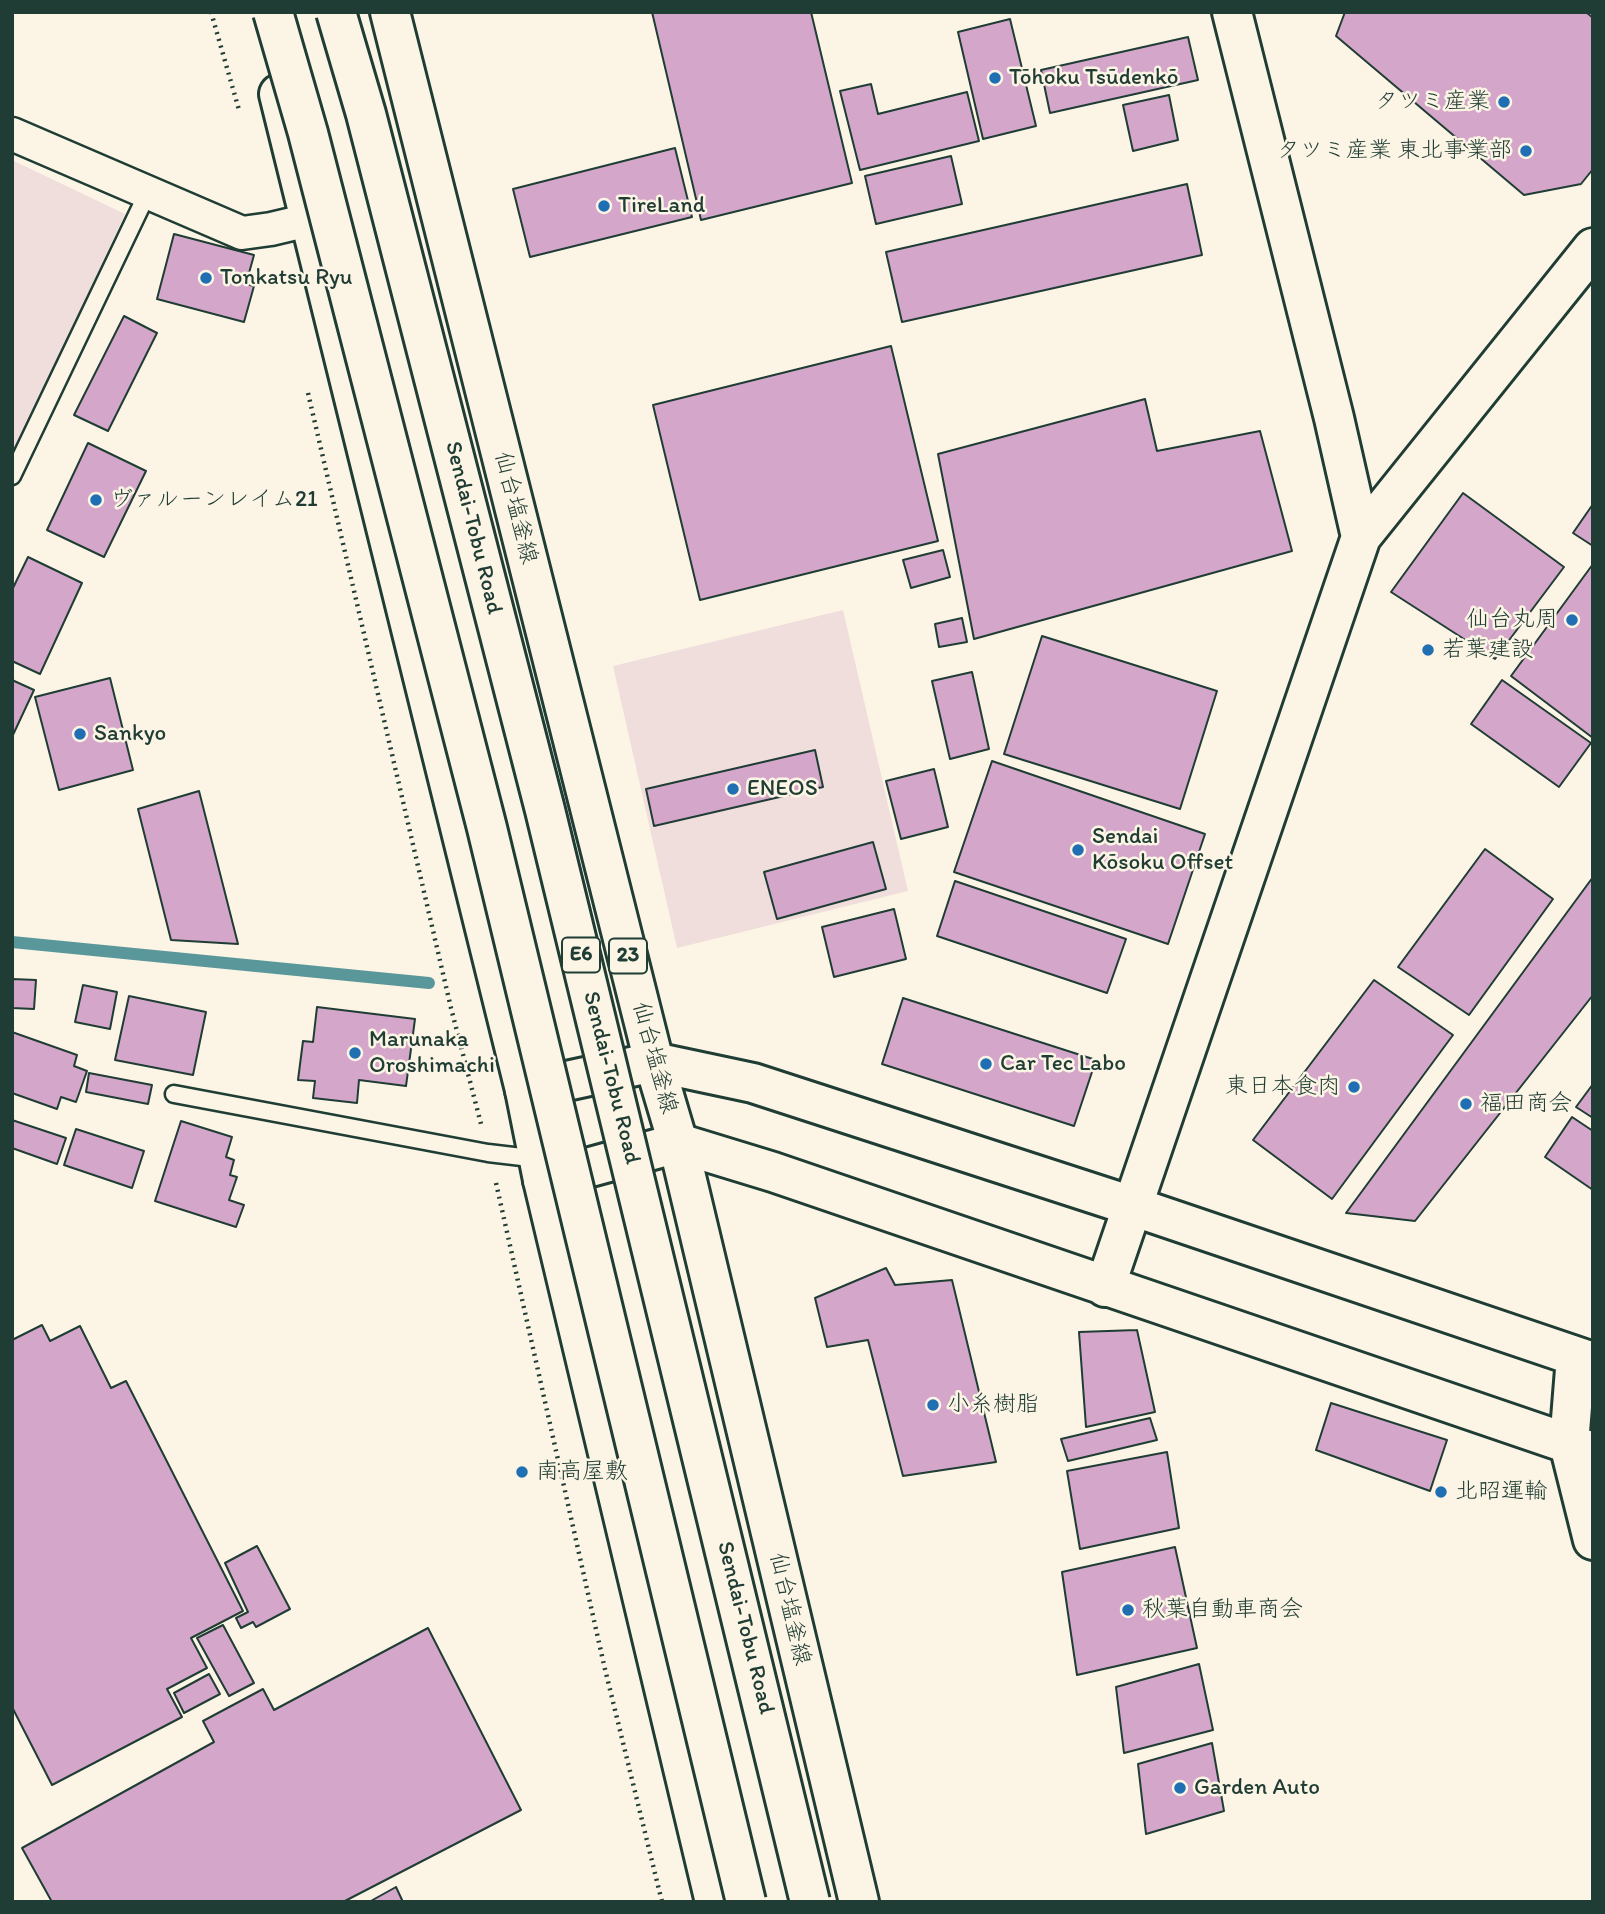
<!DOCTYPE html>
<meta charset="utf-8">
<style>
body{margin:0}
#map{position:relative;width:1605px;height:1914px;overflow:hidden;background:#fcf5e5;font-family:Itim,sans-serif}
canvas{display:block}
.frame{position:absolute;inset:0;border:14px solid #1f3d34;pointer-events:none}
</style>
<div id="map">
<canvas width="1605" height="1914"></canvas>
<div class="frame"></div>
</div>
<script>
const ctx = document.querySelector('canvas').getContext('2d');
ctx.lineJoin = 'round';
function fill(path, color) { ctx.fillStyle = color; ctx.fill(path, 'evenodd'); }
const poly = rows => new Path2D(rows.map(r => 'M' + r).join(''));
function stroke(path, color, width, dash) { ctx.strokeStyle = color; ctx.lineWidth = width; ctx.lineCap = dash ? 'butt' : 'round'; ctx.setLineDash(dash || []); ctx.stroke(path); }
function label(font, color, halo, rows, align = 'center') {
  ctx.font = font + ' Itim,"Klee One",sans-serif'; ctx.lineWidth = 5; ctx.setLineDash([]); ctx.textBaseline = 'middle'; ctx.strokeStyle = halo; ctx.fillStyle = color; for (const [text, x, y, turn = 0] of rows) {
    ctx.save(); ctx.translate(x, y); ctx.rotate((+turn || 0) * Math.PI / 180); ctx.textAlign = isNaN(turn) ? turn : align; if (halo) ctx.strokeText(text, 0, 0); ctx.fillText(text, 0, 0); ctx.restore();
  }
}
fill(poly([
 [12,160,125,214,12,456],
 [843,610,908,891,677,948,613,666]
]), '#f0dedd');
stroke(poly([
 [12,942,429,983]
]), '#5a979a', 12);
const building = poly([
 [652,12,811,12,852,183,701,220,652,12],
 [1345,12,1586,12,1593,18,1593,169,1581,184,1524,195,1336,36,1345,12],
 [1010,19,1036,126,983,139,958,32,1010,19],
 [1188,37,1198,80,1050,113,1041,70,1188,37],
 [871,84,878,114,967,92,979,141,860,170,840,91,871,84],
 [1169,95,1178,140,1133,151,1123,105,1169,95],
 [675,148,692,217,530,257,513,189,675,148],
 [951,156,962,204,876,224,865,176,951,156],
 [1187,184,1202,255,902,322,886,252,1187,184],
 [174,234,254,255,246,284,254,286,244,322,157,299,174,234],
 [124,316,157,333,108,431,74,415,124,316],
 [891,346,938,541,700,600,653,405,891,346],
 [1145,399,1157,451,1260,431,1292,551,974,639,938,454,1145,399],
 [88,443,146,471,104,557,47,530,88,443],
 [1463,493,1564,567,1495,659,1391,592,1463,493],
 [1593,504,1593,546,1573,533,1593,504],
 [943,550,950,577,911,588,903,560,943,550],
 [28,557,82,583,40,674,12,661,12,590,28,557],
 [1593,564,1593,738,1511,676,1593,564],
 [962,618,967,642,939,647,935,624,962,618],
 [1042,636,1217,691,1180,809,1004,754,1042,636],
 [972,672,989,749,950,759,932,681,972,672],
 [110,678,133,770,59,790,35,697,110,678],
 [12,680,34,690,12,737,12,680],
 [1502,680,1591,743,1559,787,1471,724,1502,680],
 [815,750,823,787,654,826,646,789,815,750],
 [992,761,1205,834,1168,944,954,872,992,761],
 [934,769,948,827,901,839,886,781,934,769],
 [199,791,238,944,171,940,138,809,199,791],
 [873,842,886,889,777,919,764,872,873,842],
 [1485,849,1553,899,1469,1015,1398,967,1485,849],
 [1593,877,1593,995,1415,1221,1346,1213,1593,877],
 [955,881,1126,939,1107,993,937,936,955,881],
 [894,909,906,959,834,977,822,927,894,909],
 [12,979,36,980,34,1009,12,1008,12,979],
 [1374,980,1453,1035,1332,1199,1253,1140,1374,980],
 [83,985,117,992,110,1029,75,1022,83,985],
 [129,996,206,1012,193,1075,115,1060,129,996],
 [903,998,1096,1060,1074,1126,882,1064,903,998],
 [317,1007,415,1019,406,1086,359,1080,357,1103,313,1098,315,1081,298,1080,303,1041,313,1042,317,1007],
 [12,1032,77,1055,74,1066,87,1071,76,1102,61,1097,57,1109,12,1093,12,1032],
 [89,1073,152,1085,148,1104,86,1092,89,1073],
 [1593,1084,1593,1118,1576,1107,1593,1084],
 [1572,1117,1593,1131,1593,1190,1545,1157,1572,1117],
 [12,1120,66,1138,57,1164,12,1148,12,1120],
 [181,1121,232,1137,226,1157,234,1160,230,1175,237,1177,229,1200,244,1205,236,1227,155,1201,181,1121],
 [76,1129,144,1151,132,1188,64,1165,76,1129],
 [886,1268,895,1285,952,1280,996,1462,903,1476,868,1340,827,1347,815,1298,886,1268],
 [42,1325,50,1341,80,1326,111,1388,126,1381,243,1611,191,1638,207,1668,167,1689,182,1717,52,1785,12,1707,12,1340,42,1325],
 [1137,1330,1155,1412,1086,1427,1079,1332,1137,1330],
 [1331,1403,1447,1440,1430,1491,1316,1450,1331,1403],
 [1150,1418,1157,1440,1068,1461,1061,1439,1150,1418],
 [1167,1452,1179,1528,1080,1549,1067,1471,1167,1452],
 [257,1546,290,1609,256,1627,253,1622,241,1628,236,1618,248,1612,225,1563,257,1546],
 [1175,1547,1197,1648,1077,1675,1062,1572,1175,1547],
 [223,1625,254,1683,229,1696,197,1638,223,1625],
 [428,1628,521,1810,343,1902,52,1902,22,1848,214,1742,203,1721,263,1689,274,1710,428,1628],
 [1199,1664,1213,1730,1124,1753,1116,1687,1199,1664],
 [209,1674,220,1694,184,1713,174,1693,209,1674],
 [1212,1743,1224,1811,1146,1834,1138,1764,1212,1743],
 [396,1887,403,1902,369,1902,396,1887]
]);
fill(building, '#d4a7ca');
stroke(building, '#1f3d34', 2);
const service = poly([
 [12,476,148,192],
 [174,1094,488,1153,539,1159]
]);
const minor = poly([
 [12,134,242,233,271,229,309,220]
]);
const tertiary = poly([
 [1232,12,1334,418,1361,537],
 [525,1090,654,1062,753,1083,1132,1206,1593,1362],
 [543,1180,678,1143,773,1172,1593,1452],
 [1105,1287,1361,537,1593,248],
 [1576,1357,1569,1444,1593,1540]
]);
const primary = poly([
 [390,12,654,1062,678,1143,859,1902],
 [279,94,525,1090,543,1180,715,1902]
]);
stroke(service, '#1f3d34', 21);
stroke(minor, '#1f3d34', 37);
stroke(tertiary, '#1f3d34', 44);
stroke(primary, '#1f3d34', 44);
stroke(poly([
 [211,12,239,110],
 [308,393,451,1008,481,1124],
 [496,1183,604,1665,662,1902]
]), '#1f3d34', 4.5, [2, 5]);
stroke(service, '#fcf5e5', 16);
stroke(minor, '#fcf5e5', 32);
stroke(tertiary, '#fcf5e5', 38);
stroke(primary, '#fcf5e5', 38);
const motorwayBridge = poly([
 [273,12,308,133,487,828,746,1902],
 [336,12,366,114,545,810,810,1902]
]);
stroke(motorwayBridge, '#1f3d34', 44, []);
stroke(motorwayBridge, '#fcf5e5', 38);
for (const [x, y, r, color] of [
 [995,78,7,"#1f6fb2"],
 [1504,102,7,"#1f6fb2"],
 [1526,151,7,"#1f6fb2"],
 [604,206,7,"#1f6fb2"],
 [206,278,7,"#1f6fb2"],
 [96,500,7,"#1f6fb2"],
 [1572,620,7,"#1f6fb2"],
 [1428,650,7,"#1f6fb2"],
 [80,734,7,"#1f6fb2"],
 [733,789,7,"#1f6fb2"],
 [1078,850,7,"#1f6fb2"],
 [355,1053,7,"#1f6fb2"],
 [986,1064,7,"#1f6fb2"],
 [1354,1087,7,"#1f6fb2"],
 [1466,1104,7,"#1f6fb2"],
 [933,1405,7,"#1f6fb2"],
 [522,1472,7,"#1f6fb2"],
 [1441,1492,7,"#1f6fb2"],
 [1128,1610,7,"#1f6fb2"],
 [1180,1788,7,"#1f6fb2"]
]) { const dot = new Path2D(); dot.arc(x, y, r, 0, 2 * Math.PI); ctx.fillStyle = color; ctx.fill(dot); stroke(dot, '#fcf5e5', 2.5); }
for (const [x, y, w] of [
 [581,955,38],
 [628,956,38]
]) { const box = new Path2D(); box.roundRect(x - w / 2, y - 17.5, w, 35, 5); ctx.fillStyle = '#fcf5e5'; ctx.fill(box); stroke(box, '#1f3d34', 2); }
label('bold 21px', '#1f3d34', null, [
 ["E6",581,955],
 ["23",628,956]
]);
label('23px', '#1f3d34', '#fcf5e5', [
 ["Tōhoku Tsūdenkō",1009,78],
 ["タツミ産業",1490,102,"right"],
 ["タツミ産業 東北事業部",1512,151,"right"],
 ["TireLand",618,206],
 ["Tonkatsu Ryu",220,278],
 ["ヴァルーンレイム21",110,500],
 ["仙台丸周",1558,620,"right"],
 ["若葉建設",1442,650],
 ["Sankyo",94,734],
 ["ENEOS",747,789],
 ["Sendai",1092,837],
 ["Kōsoku Offset",1092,863],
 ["Marunaka",369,1040],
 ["Oroshimachi",369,1066],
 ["Car Tec Labo",1000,1064],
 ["東日本食肉",1340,1087,"right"],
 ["福田商会",1480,1104],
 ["小糸樹脂",947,1405],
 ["南高屋敷",536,1472],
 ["北昭運輸",1455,1492],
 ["秋葉自動車商会",1142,1610],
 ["Garden Auto",1194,1788]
], 'left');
label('23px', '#1f3d34', '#fcf5e5', [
 ["仙台塩釜線",515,508,76],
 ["Sendai-Tobu Road",473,528,76],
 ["仙台塩釜線",654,1058,75],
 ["Sendai-Tobu Road",611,1078,76],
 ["仙台塩釜線",789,1609,77],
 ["Sendai-Tobu Road",745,1628,76]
]);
</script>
